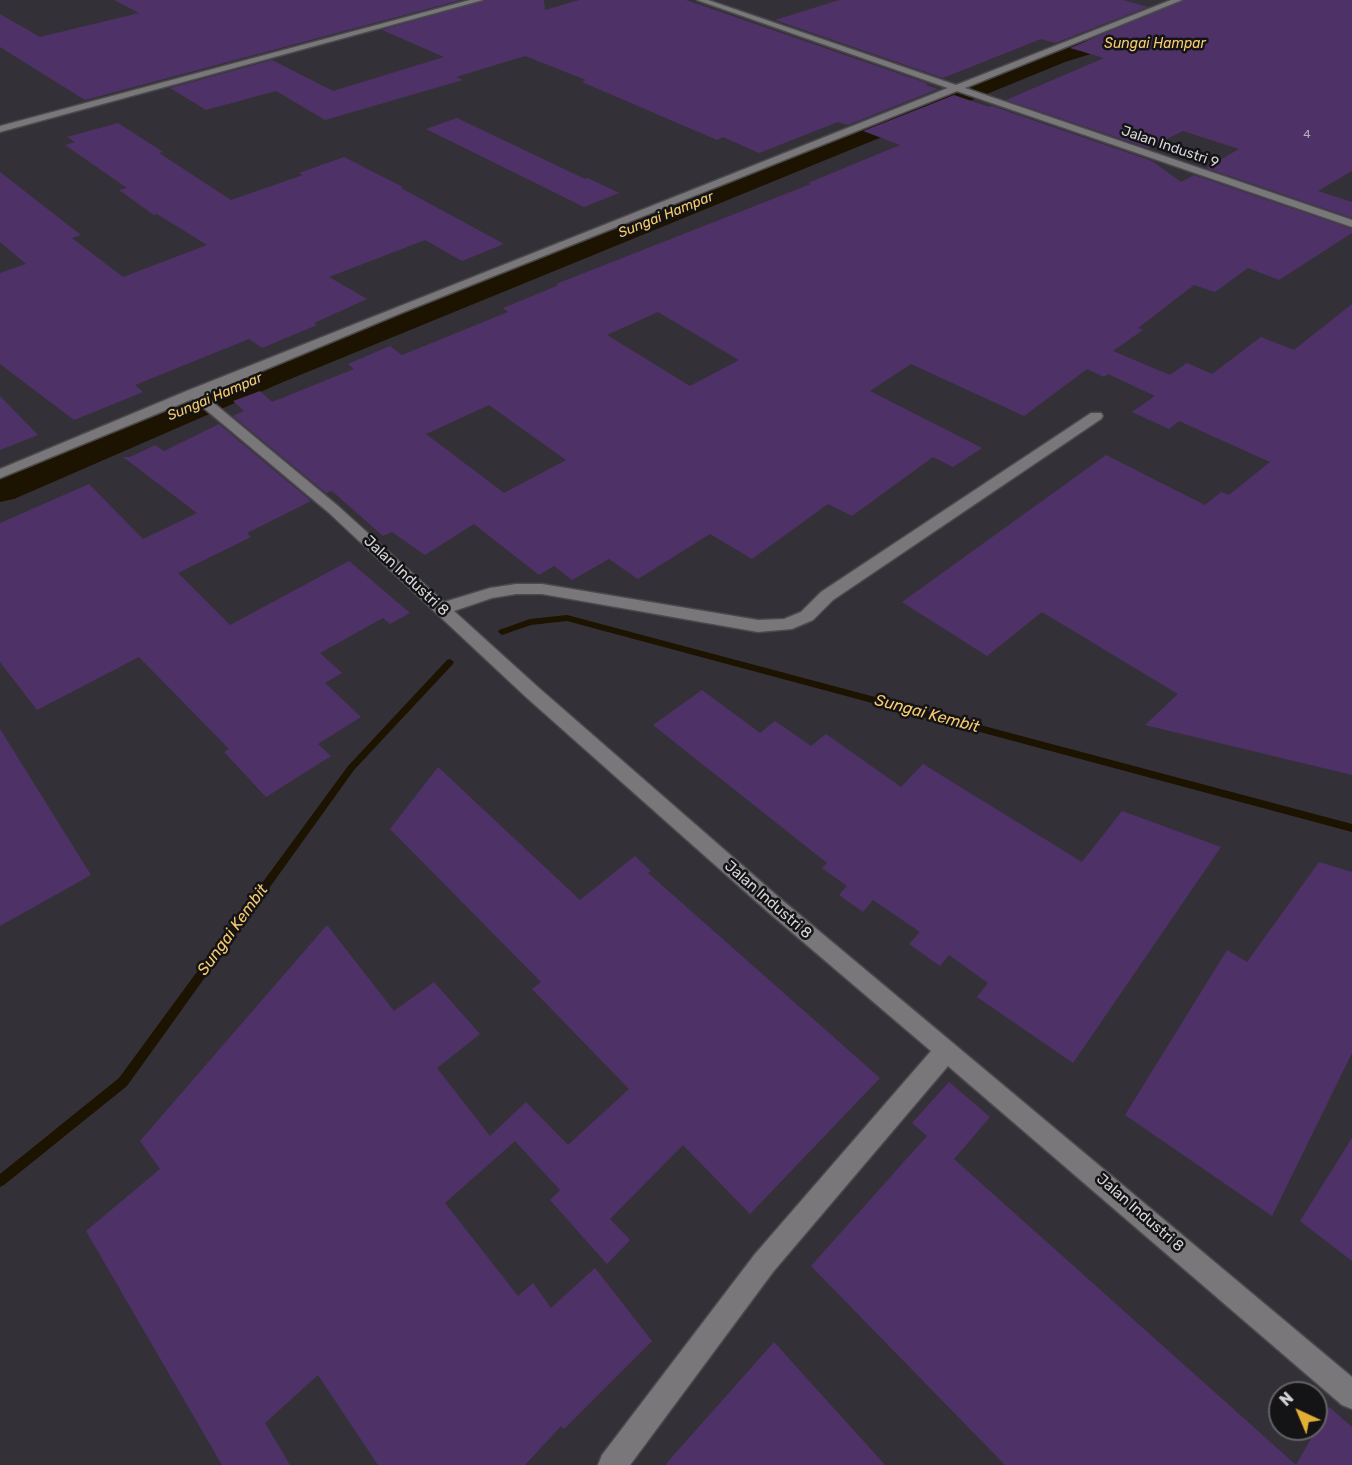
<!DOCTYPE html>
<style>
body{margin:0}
#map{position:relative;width:1352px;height:1465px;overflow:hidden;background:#2c2b2d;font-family:Rubik,sans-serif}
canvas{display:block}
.north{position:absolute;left:1268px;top:1381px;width:60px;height:60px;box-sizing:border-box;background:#141315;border:2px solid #626163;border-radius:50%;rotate:316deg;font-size:16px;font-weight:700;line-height:24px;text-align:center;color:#d6d5d7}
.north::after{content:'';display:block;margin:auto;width:21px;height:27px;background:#e2af34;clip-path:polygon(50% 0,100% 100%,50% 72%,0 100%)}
</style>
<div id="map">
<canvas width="1352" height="1465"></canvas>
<div class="north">N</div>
</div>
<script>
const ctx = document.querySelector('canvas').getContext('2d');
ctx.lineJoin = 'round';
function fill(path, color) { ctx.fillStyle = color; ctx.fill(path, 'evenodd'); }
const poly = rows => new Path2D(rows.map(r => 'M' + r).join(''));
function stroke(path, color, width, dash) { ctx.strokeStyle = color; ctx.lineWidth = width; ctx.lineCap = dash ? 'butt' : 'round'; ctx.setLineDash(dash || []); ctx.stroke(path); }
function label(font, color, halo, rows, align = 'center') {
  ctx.font = font + ' Rubik,sans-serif'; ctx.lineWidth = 5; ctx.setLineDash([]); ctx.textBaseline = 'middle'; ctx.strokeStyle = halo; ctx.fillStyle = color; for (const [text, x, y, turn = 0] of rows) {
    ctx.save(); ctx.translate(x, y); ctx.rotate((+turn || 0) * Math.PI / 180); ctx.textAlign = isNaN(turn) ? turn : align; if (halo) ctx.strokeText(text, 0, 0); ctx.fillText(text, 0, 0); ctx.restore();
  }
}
fill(poly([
 [0,0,1352,0,1352,1465,0,1465],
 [1280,1393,1316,1393,1316,1429,1280,1429]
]), '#343038');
fill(poly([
 [567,615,1352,824,1352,832,567,621,531,625,502,635,498,632,499,630,530,619,567,615],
 [450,659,454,662,453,664,354,770,127,1086,4,1185,0,1187,0,1174,119,1078,348,766,447,660,450,659]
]), '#1c1301');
fill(poly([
 [1105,35,1144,36,1152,38,1155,43,1152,48,1144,50,1107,49,1065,62,283,382,14,499,0,502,0,475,257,366,1049,52,1105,35]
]), '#1c1301');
fill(poly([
 [114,0,461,0,85,100,0,47,0,14,40,37,139,13],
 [485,0,544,0,545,10,579,0,686,0,929,84,925,85,938,89,848,125,838,122,759,153,723,137,717,140,582,82,586,80,525,56,456,77,463,80,325,120,276,91,206,110,170,88,272,60,333,91,444,57,382,30],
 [839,0,1123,0,1148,7,1055,43,1041,39,943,78,775,20],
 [1184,0,1352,0,1352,171,1318,191,1352,202,1352,218,1206,168,1239,149,1183,131,1148,148,1006,100,1104,58,1070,48],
 [954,95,989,107,992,106,1152,161,1181,182,1194,175,1352,229,1352,233,1279,280,1248,268,1215,292,1194,285,1138,328,1143,330,1113,351,1170,375,1187,363,1212,374,1261,337,1294,350,1352,304,1352,775,1145,725,1178,694,1042,612,987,656,902,602,1106,455,1205,505,1221,492,1229,495,1270,462,1179,421,1169,429,1132,412,1155,396,1108,374,1104,377,1087,369,1024,416,911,364,870,391,982,448,953,467,933,457,852,516,828,504,752,559,710,534,638,579,609,559,572,580,554,566,539,575,474,524,425,555,392,532,383,536,332,491,326,493,233,416,244,411,233,401,260,391,272,402,354,369,348,364,390,346,402,355,508,312,503,308,559,285,556,284,811,184,808,183,900,145,863,131],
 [658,312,739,360,690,386,607,335],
 [489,405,566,460,504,493,426,434],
 [457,118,585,179,588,178,619,193,584,207,426,129],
 [118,123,163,152,159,153,231,200,303,175,299,173,344,157,403,187,401,188,504,244,462,261,425,240,329,277,367,299,314,323,317,325,262,348,249,339,135,385,143,392,74,420,0,364,0,273,26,264,0,242,0,172,81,235,72,238,123,277,207,245,157,214,154,215,119,190,127,188,65,145,75,142,67,137],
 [0,396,38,435,0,450],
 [219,424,311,501,247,533,251,537,178,573,230,625,349,561,410,613,390,624,383,618,320,653,342,673,325,683,361,717,318,744,331,756,266,797,224,752,229,749,139,657,37,710,0,662,0,523,89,484,143,539,197,513,123,457,130,457,155,445,164,451],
 [702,690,760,733,775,721,811,746,826,734,901,787,923,764,1082,862,1122,811,1221,847,1073,1063,977,997,988,983,949,955,940,966,909,944,920,932,873,900,863,912,839,895,847,886,822,868,827,863,653,725],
 [0,729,91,875,0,926],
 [438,767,580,900,635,856,651,871,648,873,880,1078,750,1214,683,1145,610,1219,630,1240,607,1264,550,1200,560,1190,515,1141,445,1203,518,1296,533,1283,551,1308,595,1268,652,1341,564,1429,561,1426,525,1465,378,1465,318,1375,265,1423,290,1465,222,1465,86,1231,160,1169,140,1141,327,925,394,1011,434,982,480,1034,437,1068,490,1136,526,1102,568,1145,629,1089,532,989,541,982,390,829],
 [1319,862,1352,872,1352,1053,1272,1216,1125,1115,1227,950,1247,962],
 [949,1082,990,1117,954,1159,1296,1465,1329,1407,1352,1427,1352,1465,1005,1465,811,1266,927,1136,912,1123],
 [1352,1138,1352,1261,1300,1221],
 [774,1342,885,1465,665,1465]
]), '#4e3267');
const minor = poly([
 [470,0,483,0,0,132,0,126,470,0],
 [697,0,708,0,956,85,1171,0,1182,0,965,88,1352,220,1352,227,957,91,401,313,204,395,338,506,444,602,490,588,516,584,542,584,758,620,784,619,801,612,821,592,1091,413,1101,413,1103,416,1101,419,833,600,813,620,792,629,758,632,542,594,516,594,492,598,454,611,539,688,782,900,1352,1377,1352,1409,1342,1405,948,1066,773,1272,630,1465,598,1465,602,1455,755,1254,931,1051,768,912,527,698,328,512,193,399,0,478,0,469,189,390,948,88,697,0]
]);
stroke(minor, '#4a494b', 3);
fill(minor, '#79777a');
label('12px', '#b4acbb', null, [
 ["4",1307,135]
]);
label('italic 14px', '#f7cb6e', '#141315', [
 ["Sungai Hampar",1155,44],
 ["Sungai Hampar",666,215,-22],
 ["Sungai Hampar",215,397,-23]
]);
label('14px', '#d6d5d7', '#141315', [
 ["Jalan Industri 9",1170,147,19]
]);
label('15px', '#d6d5d7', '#141315', [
 ["Jalan Industri 8",406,576,43],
 ["Jalan Industri 8",768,900,41],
 ["Jalan Industri 8",1140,1213,41]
]);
label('italic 16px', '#f7cb6e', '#141315', [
 ["Sungai Kembit",927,714,15],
 ["Sungai Kembit",233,930,-54]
]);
</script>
